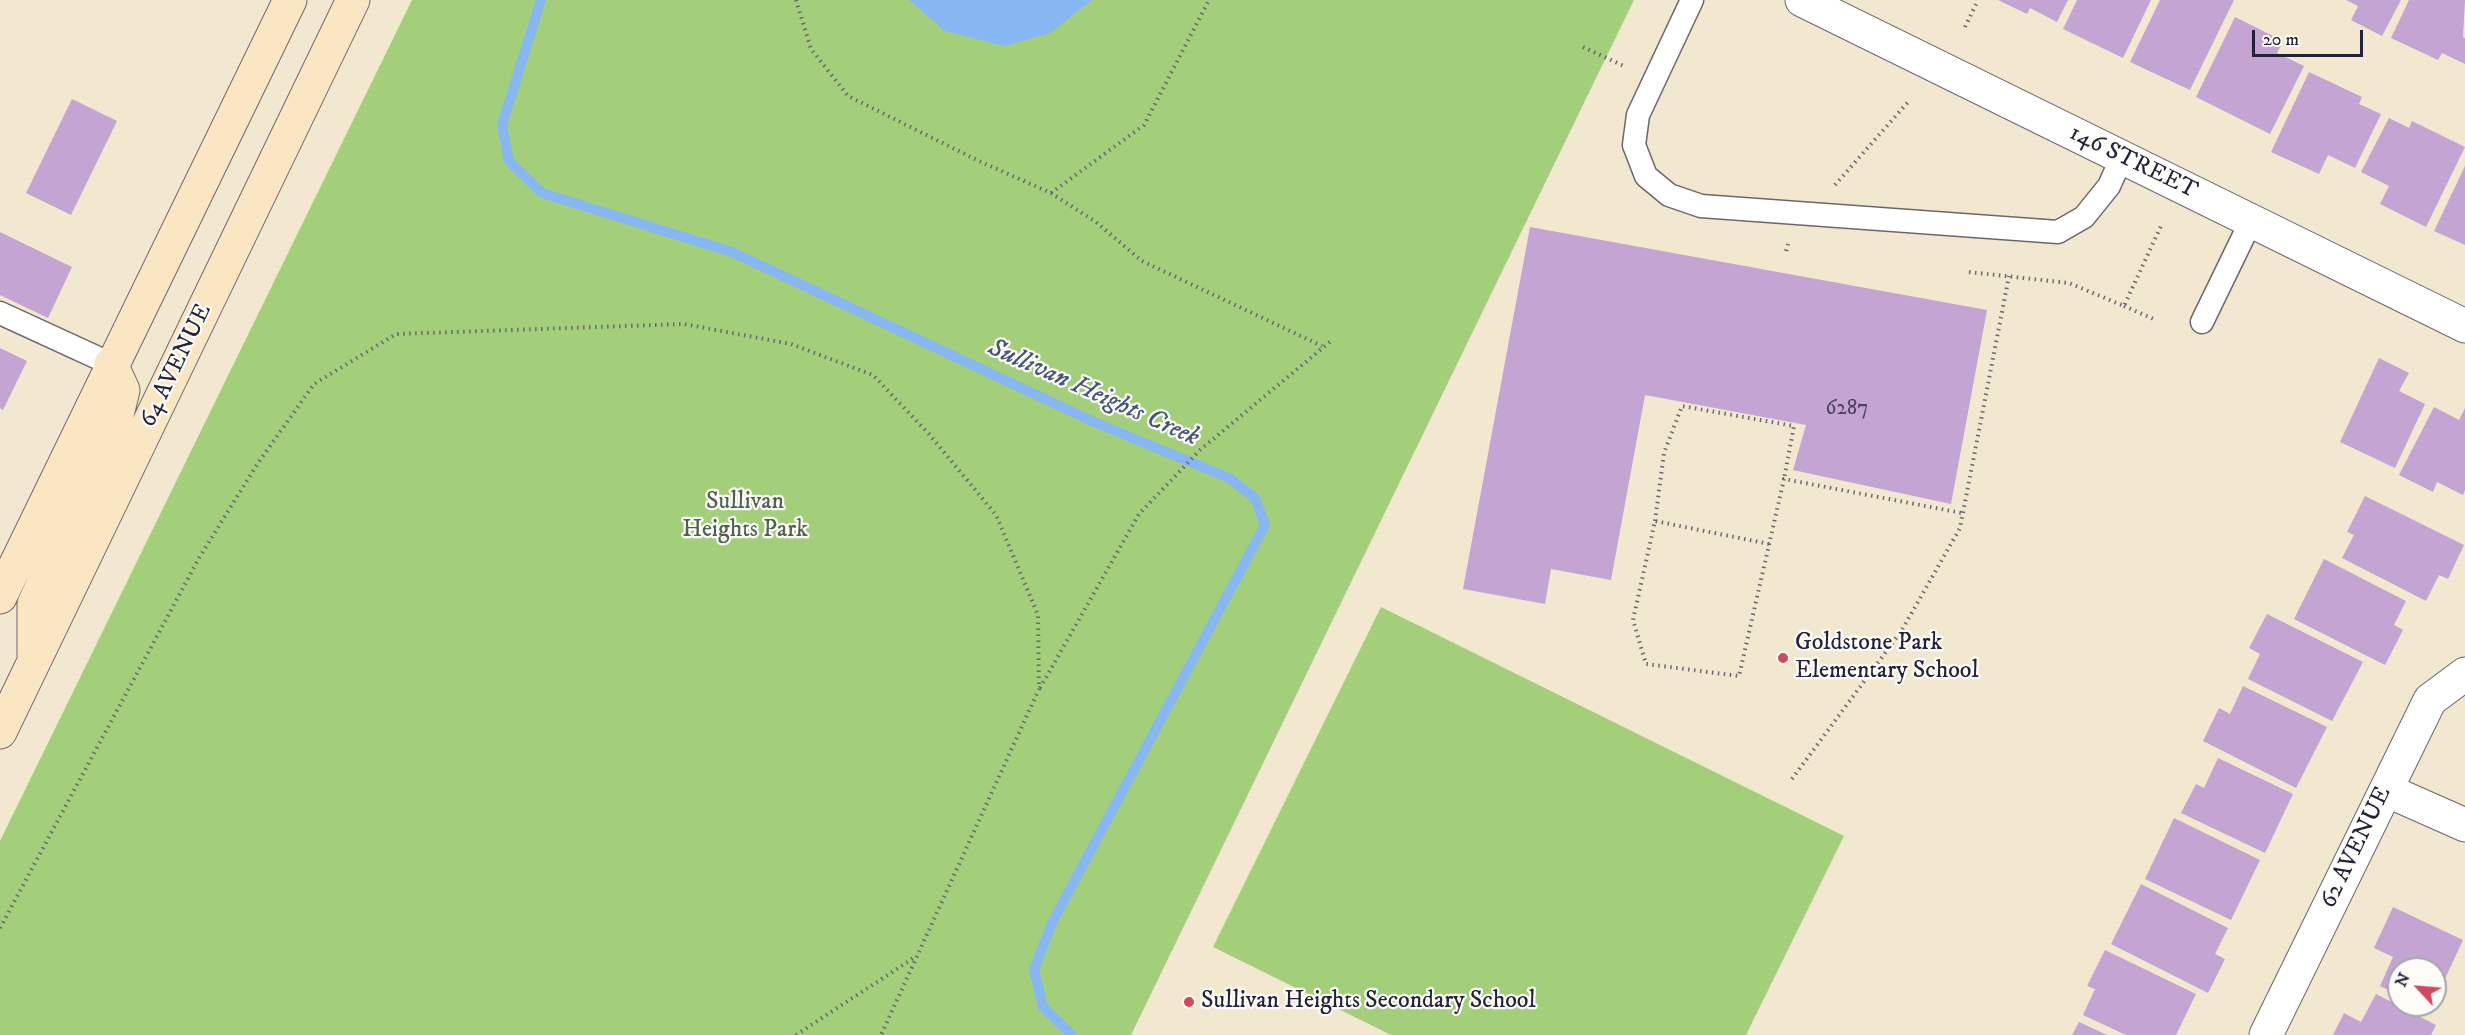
<!DOCTYPE html>
<style>
body{margin:0}
#map{position:relative;width:2465px;height:1035px;overflow:hidden;background:#f1e8cf;font-family:"IM FELL DW Pica",serif}
canvas{display:block}
.north{position:absolute;left:2387px;top:957px;width:60px;height:60px;box-sizing:border-box;background:#fdfcf7;border:2px solid #a5a5ac;border-radius:50%;rotate:296deg;font-size:16px;font-weight:700;line-height:24px;text-align:center;color:#22223b}
.north::after{content:'';display:block;margin:auto;width:21px;height:27px;background:#d1495b;clip-path:polygon(50% 0,100% 100%,50% 72%,0 100%)}
.scale{position:absolute;left:2252px;top:30px;width:111px;height:27px;box-sizing:border-box;border:3px solid #22223b;border-top:0;padding-left:8px;font-size:18px;line-height:21px;white-space:nowrap;color:#22223b;-webkit-text-stroke:4px #fdfcf7;paint-order:stroke}
</style>
<div id="map">
<canvas width="2465" height="1035"></canvas>
<div class="north">N</div>
<div class="scale">20 m</div>
</div>
<script>
const ctx = document.querySelector('canvas').getContext('2d');
ctx.lineJoin = 'round';
function fill(path, color) { ctx.fillStyle = color; ctx.fill(path, 'evenodd'); }
const poly = rows => new Path2D(rows.map(r => 'M' + r).join(''));
function stroke(path, color, width, dash) { ctx.strokeStyle = color; ctx.lineWidth = width; ctx.lineCap = dash ? 'butt' : 'round'; ctx.setLineDash(dash || []); ctx.stroke(path); }
function label(font, color, halo, rows, align = 'center') {
  ctx.font = font + ' "IM FELL DW Pica",serif'; ctx.lineWidth = 4.5; ctx.setLineDash([]); ctx.textBaseline = 'middle'; ctx.strokeStyle = halo; ctx.fillStyle = color; for (const [text, x, y, turn = 0] of rows) {
    ctx.save(); ctx.translate(x, y); ctx.rotate((+turn || 0) * Math.PI / 180); ctx.textAlign = isNaN(turn) ? turn : align; if (halo) ctx.strokeText(text, 0, 0); ctx.fillText(text, 0, 0); ctx.restore();
  }
}
fill(poly([
 [412,0,1634,0,1131,1035,0,1035,0,841],
 [1381,607,1844,836,1746,1035,1391,1035,1213,947]
]), '#a3cf7b');
fill(poly([
 [909,0,1092,0,1050,33,1004,46,945,31]
]), '#87b7f2');
stroke(poly([
 [541,0,502,125,509,161,542,193,732,252,1094,422,1229,478,1255,498,1265,525,1052,923,1034,970,1043,1007,1072,1035]
]), '#87b7f2', 10);
fill(poly([
 [1998,0,2068,0,2057,22,2030,8,2027,14],
 [2077,0,2151,0,2123,58,2063,29],
 [2160,0,2234,0,2190,90,2130,62],
 [2346,0,2401,0,2382,36,2351,20,2358,6],
 [2409,0,2465,0,2463,37,2465,38,2465,64,2442,53,2438,60,2391,38],
 [2235,17,2283,41,2277,53,2304,66,2270,134,2196,97],
 [2309,72,2362,97,2359,104,2381,114,2355,168,2328,155,2319,174,2271,152],
 [72,99,117,121,71,215,26,193],
 [2389,118,2409,128,2412,121,2465,147,2426,227,2380,204,2389,186,2361,172],
 [2465,166,2465,245,2434,231],
 [1530,227,1987,310,1951,504,1793,470,1806,425,1645,395,1611,580,1551,569,1545,604,1463,589],
 [0,232,72,267,48,318,0,295],
 [0,348,27,361,3,410,0,408],
 [2379,358,2409,373,2399,391,2425,404,2395,468,2340,442],
 [2434,407,2459,420,2465,408,2465,490,2463,495,2437,482,2433,492,2399,475],
 [2365,496,2464,545,2448,579,2439,575,2426,601,2342,558,2354,535,2347,532],
 [2324,559,2406,601,2394,625,2403,630,2385,665,2294,619],
 [2267,614,2363,662,2332,721,2248,679,2260,654,2249,648],
 [2243,686,2327,727,2296,788,2203,741,2219,708,2230,714],
 [2218,758,2293,794,2265,853,2181,813,2196,784,2204,788],
 [2174,818,2260,860,2231,920,2145,879],
 [2141,884,2228,928,2215,954,2225,959,2208,993,2111,944],
 [2393,907,2463,940,2435,1000,2435,969,2399,969,2399,995,2380,986,2393,957,2374,948],
 [2105,950,2196,994,2176,1035,2126,1035,2083,1015,2095,989,2087,986],
 [2376,994,2436,1025,2431,1035,2333,1035,2344,1013,2361,1022],
 [2079,1022,2107,1035,2072,1035]
]), '#c3a4d3');
const lane = poly([
 [1692,0,1638,115,1634,145,1646,176,1669,195,1701,206,2058,232,2084,217,2109,186,2122,157],
 [0,313,111,364],
 [2202,322,2251,221]
]);
const street = poly([
 [1802,0,2465,326],
 [2386,790,2465,825],
 [2266,1035,2430,700,2465,674]
]);
const secondary = poly([
 [0,597,290,0],
 [34,655,34,604,114,427,123,390,111,364],
 [0,732,353,0]
]);
stroke(lane, '#6a676f', 25);
stroke(street, '#6a676f', 35);
stroke(secondary, '#6a676f', 35);
stroke(poly([
 [796,0,811,49,848,96,981,162,1051,193,1096,222,1142,261,1322,346],
 [1965,27,1978,0],
 [1583,47,1626,67],
 [1835,185,1908,102],
 [1051,193,1144,125,1209,0],
 [1786,251,1788,244],
 [1969,272,2069,283,2124,306,2161,226],
 [2124,306,2156,320],
 [1655,521,1664,453,1682,406,1794,426,1784,479],
 [1769,544,1655,521,1633,620,1646,664,1739,676,1784,479,1962,513],
 [1040,688,1139,514,1200,450,1331,341],
 [1792,779,1902,630,1960,528,2009,276],
 [0,928,199,558,258,463,314,384,396,334,684,324,791,344,873,375,929,434,996,515,1038,615,1039,689,881,1035],
 [796,1035,915,957]
]), '#6a676f', 4, [1.5, 4.5]);
stroke(lane, '#fff', 22);
stroke(street, '#fff', 33);
stroke(secondary, '#fbe6c4', 33);
for (const [x, y, r, color] of [
 [1783,658,6,"#d1495b"],
 [1189,1002,6,"#d1495b"]
]) { const dot = new Path2D(); dot.arc(x, y, r, 0, 2 * Math.PI); ctx.fillStyle = color; ctx.fill(dot); stroke(dot, '#fdfcf7', 2); }
label('21px', '#4a4261', null, [
 ["6287",1847,410]
]);
label('24px', '#22223b', '#fdfcf7', [
 ["146 STREET",2133,163,26],
 ["64 AVENUE",177,366,-64],
 ["62 AVENUE",2357,848,-64]
]);
label('24px', '#4f5f51', '#fdfcf7', [
 ["Sullivan",745,503],
 ["Heights Park",745,531]
]);
label('24px', '#22223b', '#fdfcf7', [
 ["Goldstone Park",1795,644],
 ["Elementary School",1795,672],
 ["Sullivan Heights Secondary School",1201,1002]
], 'left');
label('italic 26px', '#45567b', '#fdfcf7', [
 ["Sullivan Heights Creek",1093,394,24]
]);
</script>
